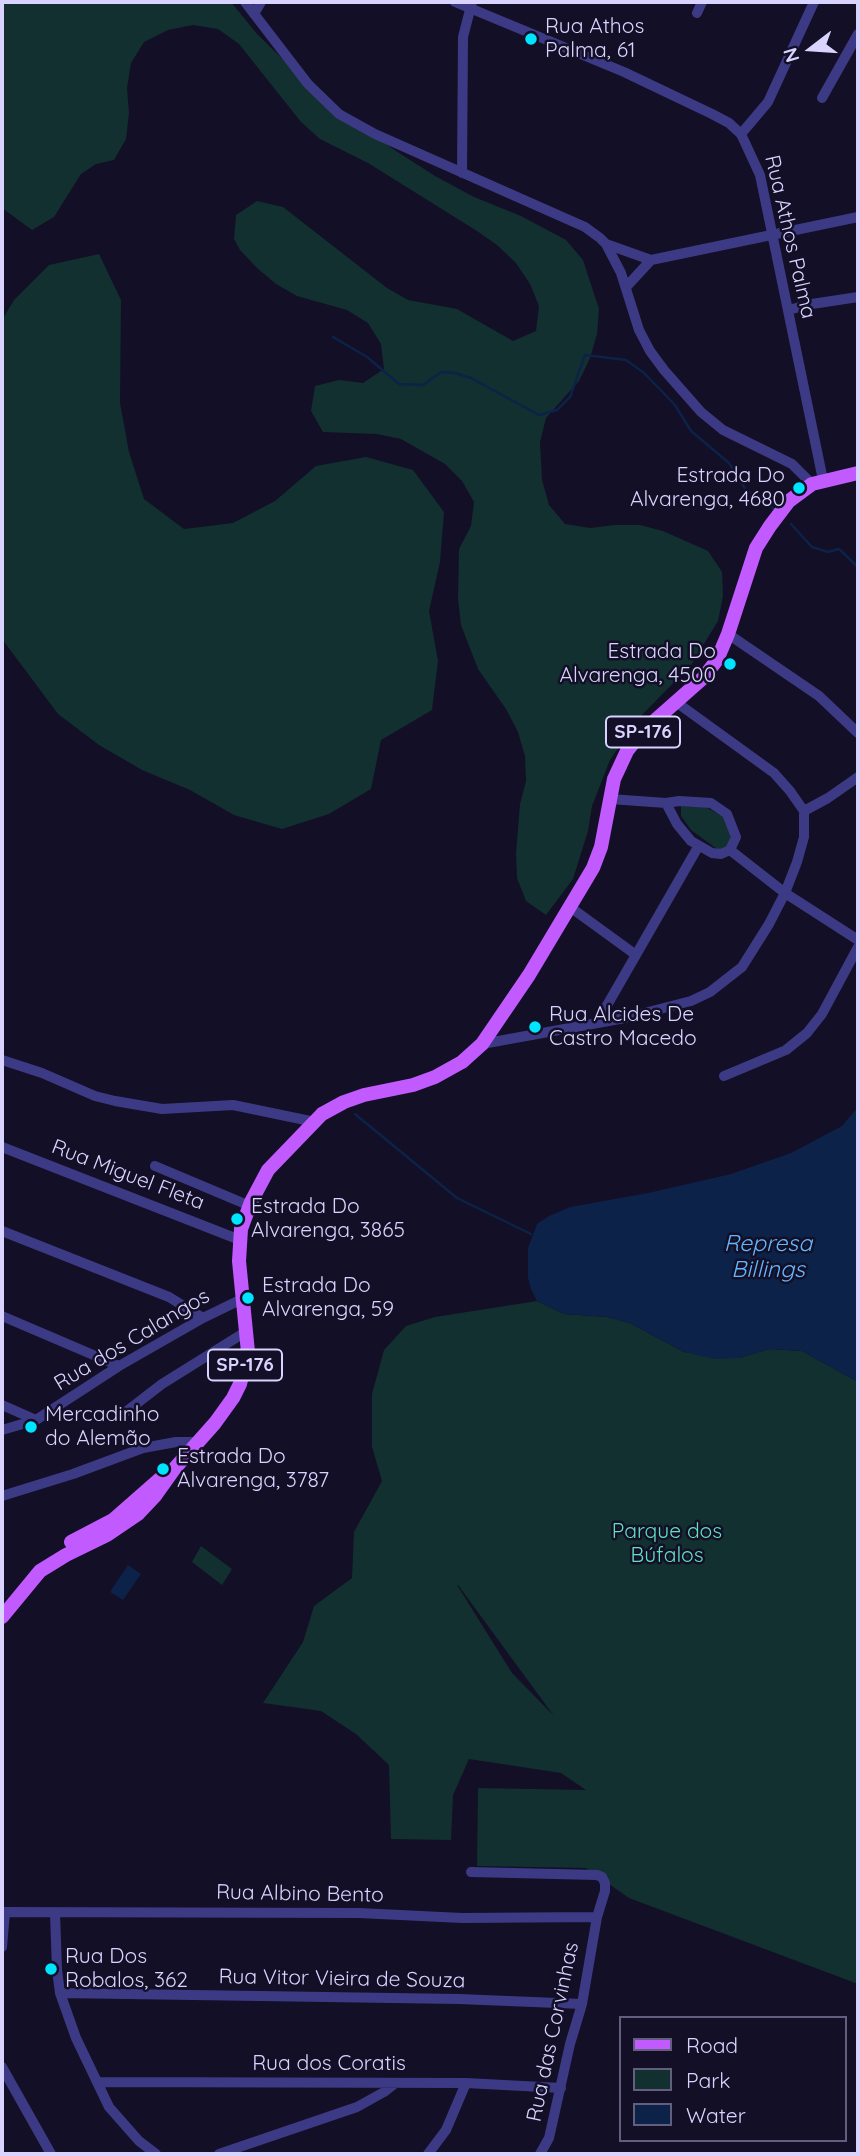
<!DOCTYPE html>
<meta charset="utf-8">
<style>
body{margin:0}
#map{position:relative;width:860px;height:2156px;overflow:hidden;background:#130f26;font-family:Quicksand,sans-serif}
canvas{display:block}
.frame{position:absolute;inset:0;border:4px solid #d9d4ff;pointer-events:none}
.legend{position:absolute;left:619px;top:2016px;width:228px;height:126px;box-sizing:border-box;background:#130f26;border:2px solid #625e7d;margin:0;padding:9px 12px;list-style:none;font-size:21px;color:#d9d4ff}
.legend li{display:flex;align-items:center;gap:14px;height:35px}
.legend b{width:35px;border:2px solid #625e7d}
.north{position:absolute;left:776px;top:14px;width:70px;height:70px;-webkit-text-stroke:5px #130f26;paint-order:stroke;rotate:253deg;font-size:19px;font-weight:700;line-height:28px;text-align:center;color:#d9d4ff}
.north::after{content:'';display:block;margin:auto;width:24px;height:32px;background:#d9d4ff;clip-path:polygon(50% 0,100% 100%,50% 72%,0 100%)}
</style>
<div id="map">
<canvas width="860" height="2156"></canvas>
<div class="frame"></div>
<ul class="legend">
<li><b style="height:9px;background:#c25bff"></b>Road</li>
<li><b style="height:19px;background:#12302f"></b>Park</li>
<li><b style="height:19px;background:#0c2248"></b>Water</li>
</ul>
<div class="north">N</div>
</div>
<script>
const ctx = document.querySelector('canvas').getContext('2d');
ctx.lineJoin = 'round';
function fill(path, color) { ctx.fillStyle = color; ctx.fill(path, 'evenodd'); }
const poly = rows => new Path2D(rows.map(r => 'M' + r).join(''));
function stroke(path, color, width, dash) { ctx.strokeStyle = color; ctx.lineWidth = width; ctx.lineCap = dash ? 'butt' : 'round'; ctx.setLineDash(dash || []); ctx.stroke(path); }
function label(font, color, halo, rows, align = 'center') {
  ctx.font = font + ' Quicksand,sans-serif'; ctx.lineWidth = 5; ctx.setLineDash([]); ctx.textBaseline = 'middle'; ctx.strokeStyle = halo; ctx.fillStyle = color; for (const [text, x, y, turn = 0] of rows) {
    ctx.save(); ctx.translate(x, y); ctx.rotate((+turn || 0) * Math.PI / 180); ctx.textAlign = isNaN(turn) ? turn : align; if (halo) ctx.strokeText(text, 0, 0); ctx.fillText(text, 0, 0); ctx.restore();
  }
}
fill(poly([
 [2,2,231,2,257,34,294,70,351,119,393,149,435,176,474,197,521,216,566,240,583,260,599,309,597,334,590,358,579,381,546,418,540,442,542,480,549,505,565,524,590,528,615,525,640,525,663,531,708,551,722,572,723,596,718,621,691,665,638,719,610,760,592,806,588,831,573,879,546,915,526,901,517,878,516,853,520,804,526,781,525,756,518,732,506,709,478,669,461,625,458,599,459,549,471,526,474,502,462,481,445,464,401,439,377,434,323,432,311,411,315,386,339,380,363,383,384,369,381,344,368,323,347,310,297,296,276,284,257,268,240,250,234,239,236,215,257,201,283,207,387,288,408,300,457,309,513,341,536,331,539,306,530,284,516,263,497,245,477,231,368,163,320,139,301,122,239,44,218,29,193,25,168,30,144,42,131,63,127,88,129,113,126,139,114,160,96,164,81,174,54,217,32,230,2,208],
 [99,254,121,300,120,403,129,452,144,499,184,529,233,523,275,501,316,466,366,457,413,470,444,512,440,562,429,611,438,661,432,710,381,740,371,789,329,814,282,829,234,815,190,790,142,770,99,745,58,714,2,639,2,320,14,300,49,265],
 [681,806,706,807,723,817,729,828,731,840,725,850,717,849,691,830,681,816],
 [537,1301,564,1314,607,1317,630,1323,684,1352,739,1358,769,1349,802,1351,858,1382,858,1984,629,1898,586,1868,477,1866,478,1788,586,1790,561,1773,469,1759,453,1795,451,1840,391,1839,389,1765,356,1734,321,1711,263,1703,303,1642,314,1606,352,1578,354,1532,382,1481,372,1447,372,1394,384,1350,406,1326,435,1317],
 [457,1585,458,1585,554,1716,512,1673],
 [201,1546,232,1569,222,1585,192,1562]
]), '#12302f');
fill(poly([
 [858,1107,858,1382,802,1351,769,1349,739,1358,715,1359,684,1352,630,1323,607,1317,564,1314,537,1301,531,1289,528,1278,528,1248,537,1224,549,1216,570,1207,648,1193,731,1174,791,1153,842,1126],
 [128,1565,141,1574,123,1600,110,1592]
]), '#0c2248');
stroke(poly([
 [333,337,367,357,399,384,423,385,441,372,455,373,471,378,539,415,557,410,570,397,585,355,626,360,644,373,675,405,691,431,729,463,746,490,774,509],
 [791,524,812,547,828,552,839,549,858,567],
 [355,1114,457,1198,531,1234]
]), '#0c2248', 2.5);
stroke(poly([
 [245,2,308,84,339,114,375,134,585,227,600,238,606,244,621,273,639,330,650,351,664,370,701,412,723,430,792,464,812,484],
 [455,2,624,72,712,114,729,123,741,134,760,175,823,480],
 [697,13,702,2],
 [254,14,261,2],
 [822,98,858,34],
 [741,134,768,102,814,2],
 [462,173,463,37,472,2],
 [606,244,651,260,858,217],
 [627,286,651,260],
 [788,310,812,304,858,297],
 [728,634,819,696,858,733],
 [610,799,666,803],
 [679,801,711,803,727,814,736,837,730,850,721,854,712,853,691,841,677,824,666,803,679,801],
 [804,811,828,798,858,777],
 [730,850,785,893,858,940],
 [570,907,636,955],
 [598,1021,698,847],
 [482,1044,625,1018,691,1001,710,992,742,967,769,924,785,893,797,862,804,837,804,811,790,791,774,773,676,702],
 [2,1060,42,1073,95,1096,115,1101,162,1109,233,1105,315,1122],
 [724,1076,786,1050,807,1033,822,1014,858,947],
 [2,1147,240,1240],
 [155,1166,250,1206],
 [2,1231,169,1297,203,1318],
 [2,1316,119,1366],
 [2,1405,36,1420],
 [127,1411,162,1384,247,1331],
 [2,1430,36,1420,119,1366,203,1318,244,1298],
 [2,1496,73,1474,143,1448,176,1442,197,1442],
 [471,1872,597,1875,602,1877,605,1883,605,1891,597,1917,582,2004,570,2044,549,2138,540,2154],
 [2,1912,359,1913,462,1918,597,1917],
 [55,1913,57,1970,60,1993,76,2038,109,2107,139,2141,156,2154],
 [2,1947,5,1912],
 [60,1993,459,1999,582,2004],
 [2,2067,51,2154],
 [97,2082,466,2083,561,2088],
 [219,2154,357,2107,384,2092,394,2084],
 [428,2154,446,2130,466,2083]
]), '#3d3a85', 10);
stroke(poly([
 [71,1542,113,1520,162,1477],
 [2,1617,40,1571,66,1555,107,1535,138,1514,155,1496,175,1468,215,1423,233,1398,240,1384,248,1352,239,1261,241,1229,251,1202,268,1170,322,1114,344,1102,364,1095,413,1085,435,1077,462,1062,482,1044,529,975,593,868,601,847,614,779,627,751,643,731,703,678,717,660,728,634,756,548,770,526,789,501,812,484,858,473]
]), '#c25bff', 14);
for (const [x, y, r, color] of [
 [531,39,7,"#00e5ff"],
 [799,488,7,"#00e5ff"],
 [730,664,7,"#00e5ff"],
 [535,1027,7,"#00e5ff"],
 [237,1219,7,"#00e5ff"],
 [248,1298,7,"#00e5ff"],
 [31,1427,7,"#00e5ff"],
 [163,1469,7,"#00e5ff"],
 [51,1969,7,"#00e5ff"]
]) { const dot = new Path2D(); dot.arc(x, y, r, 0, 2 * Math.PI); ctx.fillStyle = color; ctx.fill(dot); stroke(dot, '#130f26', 2.5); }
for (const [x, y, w] of [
 [643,732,74],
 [245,1365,74]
]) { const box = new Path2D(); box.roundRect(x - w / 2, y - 15.5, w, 31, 5); ctx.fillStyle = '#130f26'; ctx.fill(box); stroke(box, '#d9d4ff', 2); }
label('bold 19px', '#d9d4ff', null, [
 ["SP-176",643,732],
 ["SP-176",245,1365]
]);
label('21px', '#d9d4ff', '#130f26', [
 ["Rua Athos",545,27],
 ["Palma, 61",545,51],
 ["Estrada Do",785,476,"right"],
 ["Alvarenga, 4680",785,500,"right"],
 ["Estrada Do",716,652,"right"],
 ["Alvarenga, 4500",716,676,"right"],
 ["Rua Alcides De",549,1015],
 ["Castro Macedo",549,1039],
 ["Estrada Do",251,1207],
 ["Alvarenga, 3865",251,1231],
 ["Estrada Do",262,1286],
 ["Alvarenga, 59",262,1310],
 ["Mercadinho",45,1415],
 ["do Alemão",45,1439],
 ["Estrada Do",177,1457],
 ["Alvarenga, 3787",177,1481],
 ["Rua Dos",65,1957],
 ["Robalos, 362",65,1981]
], 'left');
label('21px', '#d9d4ff', '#130f26', [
 ["Rua Athos Palma",790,237,77],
 ["Rua Miguel Fleta",128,1175,21],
 ["Rua dos Calangos",132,1340,-31],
 ["Rua Albino Bento",300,1894,1],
 ["Rua Vitor Vieira de Souza",342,1979,1],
 ["Rua das Corvinhas",553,2032,-78],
 ["Rua dos Coratis",329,2064]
]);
label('21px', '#5fe0c0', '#130f26', [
 ["Parque dos",667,1532],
 ["Búfalos",667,1556]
]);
label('italic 23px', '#62b6ff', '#130f26', [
 ["Represa",768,1244],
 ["Billings",768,1270]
]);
</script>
